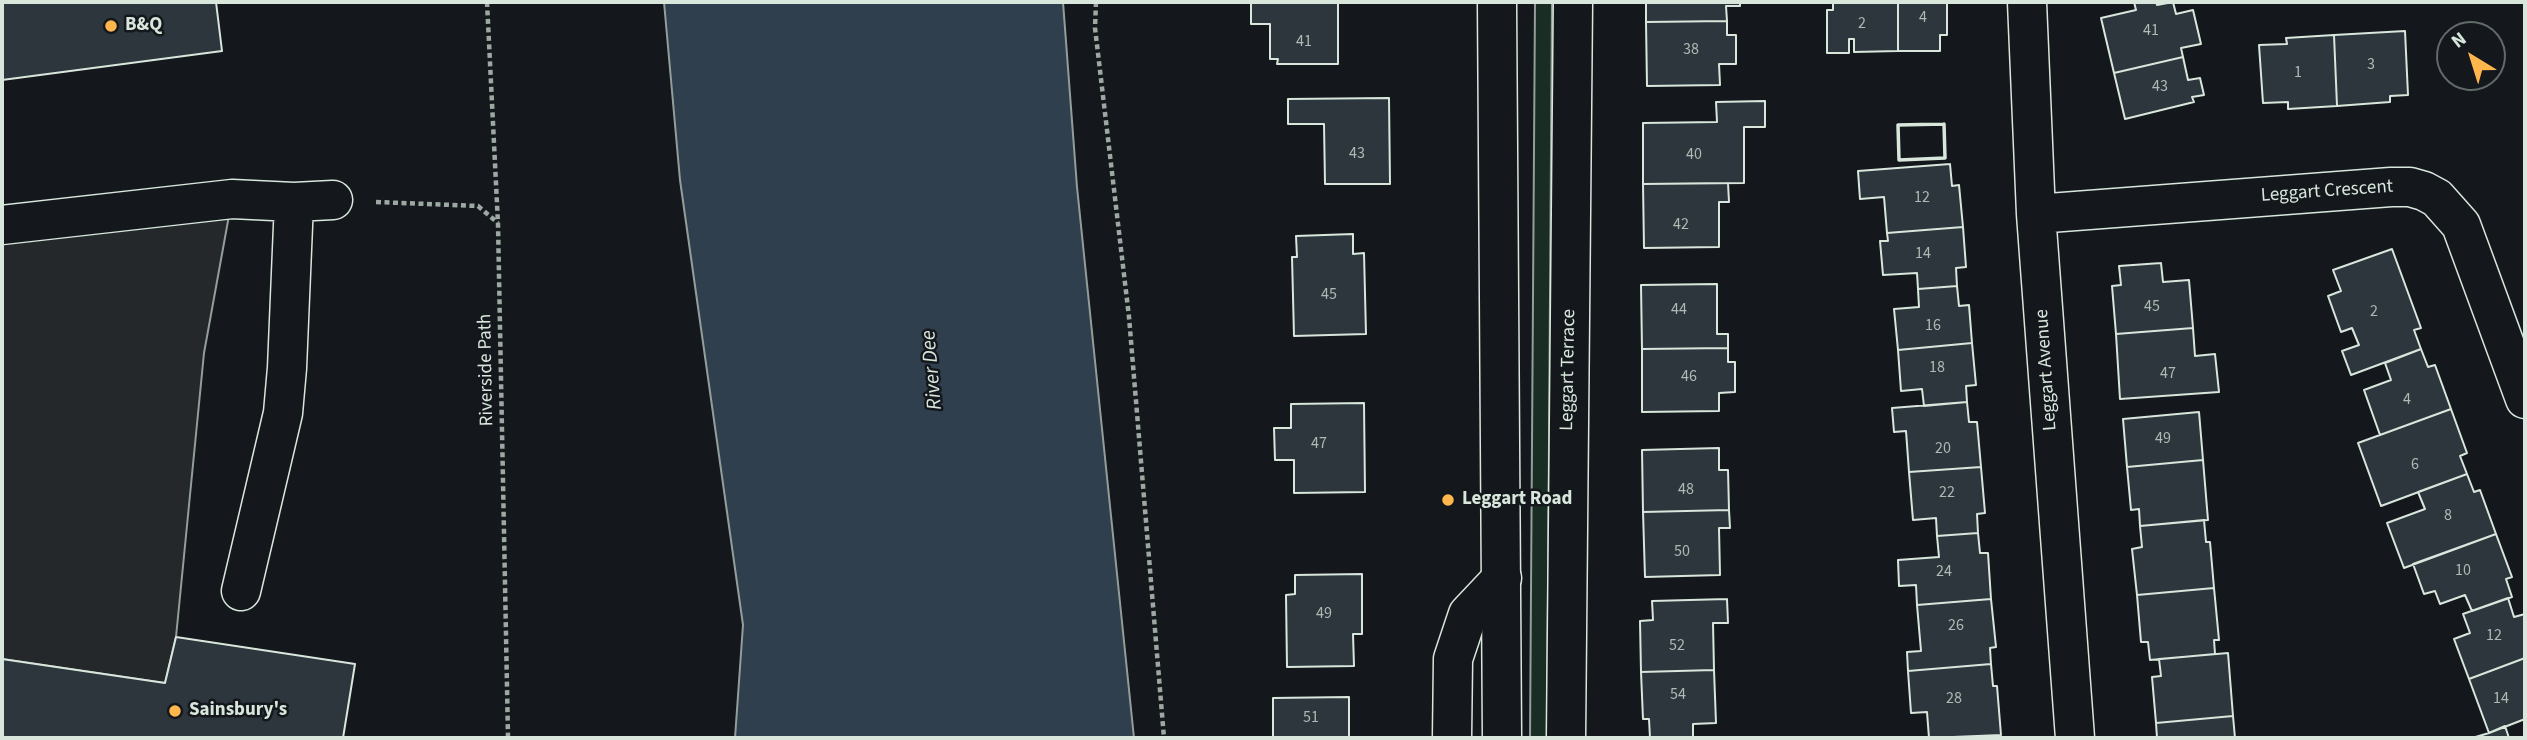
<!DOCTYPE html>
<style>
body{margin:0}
#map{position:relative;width:2527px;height:740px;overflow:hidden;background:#14181c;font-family:"Source Sans 3",sans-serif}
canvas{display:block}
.frame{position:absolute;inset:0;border:4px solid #d8e6dc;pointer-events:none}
.north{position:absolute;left:2436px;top:21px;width:70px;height:70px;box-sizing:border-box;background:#14181c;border:2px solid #626a69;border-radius:50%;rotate:322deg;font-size:19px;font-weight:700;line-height:28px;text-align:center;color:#d8e6dc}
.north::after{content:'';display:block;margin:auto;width:24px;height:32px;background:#ffb74d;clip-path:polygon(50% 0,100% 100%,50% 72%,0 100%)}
</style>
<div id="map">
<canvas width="2527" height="740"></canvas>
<div class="frame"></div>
<div class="north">N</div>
</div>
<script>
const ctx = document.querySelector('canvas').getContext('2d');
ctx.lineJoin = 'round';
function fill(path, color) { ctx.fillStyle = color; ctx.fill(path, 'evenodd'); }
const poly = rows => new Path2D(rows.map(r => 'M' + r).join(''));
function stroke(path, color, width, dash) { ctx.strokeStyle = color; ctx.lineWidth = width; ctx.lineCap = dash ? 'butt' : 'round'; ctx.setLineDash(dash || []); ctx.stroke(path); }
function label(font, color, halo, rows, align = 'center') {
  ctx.font = font + ' "Source Sans 3",sans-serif'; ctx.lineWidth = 5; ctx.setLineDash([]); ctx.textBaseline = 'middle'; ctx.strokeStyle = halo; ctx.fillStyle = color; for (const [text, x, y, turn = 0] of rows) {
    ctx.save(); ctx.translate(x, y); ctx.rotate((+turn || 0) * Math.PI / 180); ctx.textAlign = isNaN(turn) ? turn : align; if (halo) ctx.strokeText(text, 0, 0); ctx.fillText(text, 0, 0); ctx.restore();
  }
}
const green = poly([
 [1535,2,1552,2,1547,738,1530,738,1535,2]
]);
fill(green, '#1a2d24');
stroke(green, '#939e99', 2);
const parking = poly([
 [232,199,204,353,176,637,165,683,2,659,2,225,232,199]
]);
fill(parking, '#24282b');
stroke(parking, '#939e99', 2);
const water = poly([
 [664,2,1063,2,1077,187,1134,738,735,738,743,625,680,180,664,2]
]);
fill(water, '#2f3f4d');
stroke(water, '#939e99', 2);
const building = poly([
 [2,2,216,2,222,51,2,80,2,2],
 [1251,2,1338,2,1338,64,1277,64,1278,59,1270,59,1270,24,1251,24,1251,2],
 [1646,2,1740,2,1740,6,1726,6,1727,21,1646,22,1646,2],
 [1833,2,1898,2,1898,51,1854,52,1854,39,1849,39,1849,53,1827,53,1827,10,1833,10,1833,2],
 [1898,2,1947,2,1947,35,1940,35,1940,51,1898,51,1898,2],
 [2134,2,2156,2,2157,5,2173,2,2176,14,2193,10,2201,44,2181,48,2183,57,2114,73,2101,18,2136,10,2134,2],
 [1727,21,1727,35,1736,35,1736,64,1719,64,1720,85,1647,86,1646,22,1727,21],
 [2405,31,2408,95,2390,96,2390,102,2337,106,2334,35,2405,31],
 [2334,35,2337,106,2288,109,2288,102,2263,103,2259,45,2287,44,2286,38,2334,35],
 [2183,57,2188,80,2200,78,2204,95,2192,97,2194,102,2125,119,2114,73,2183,57],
 [1389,98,1390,184,1325,184,1324,124,1288,124,1288,99,1389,98],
 [1765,101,1765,127,1744,127,1744,183,1643,184,1643,123,1717,122,1716,102,1765,101],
 [1950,164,1952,186,1959,185,1963,227,1887,233,1884,197,1860,199,1858,171,1950,164],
 [1728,183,1729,202,1719,202,1719,247,1644,248,1643,184,1728,183],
 [1963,227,1966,267,1956,268,1957,286,1918,289,1917,273,1883,275,1880,241,1888,241,1887,233,1963,227],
 [1353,234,1353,254,1364,253,1366,334,1294,336,1292,257,1297,257,1296,236,1353,234],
 [2392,249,2421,328,2414,330,2421,349,2351,375,2342,351,2359,345,2352,328,2341,332,2328,296,2341,291,2333,270,2392,249],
 [2161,263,2163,282,2189,280,2193,328,2116,334,2112,286,2121,285,2119,266,2161,263],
 [1717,284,1717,334,1728,334,1728,348,1642,349,1641,285,1717,284],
 [1957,286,1959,306,1969,305,1972,343,1898,350,1894,309,1919,307,1918,289,1957,286],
 [2193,328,2195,356,2215,354,2219,392,2120,399,2116,334,2193,328],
 [1972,343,1976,385,1966,386,1967,402,1924,406,1922,389,1901,391,1898,350,1972,343],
 [1728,348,1728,362,1735,362,1735,392,1719,393,1719,411,1642,412,1642,349,1728,348],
 [2421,349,2428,367,2435,365,2451,409,2380,435,2364,390,2391,380,2385,363,2421,349],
 [1967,402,1969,422,1977,422,1981,467,1909,472,1906,431,1894,432,1892,408,1967,402],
 [1364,403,1365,492,1294,493,1294,460,1275,460,1274,428,1291,428,1291,404,1364,403],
 [2451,409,2467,453,2460,456,2467,474,2381,506,2358,443,2451,409],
 [2199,412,2203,460,2127,467,2123,419,2199,412],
 [1719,448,1719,470,1728,470,1729,510,1643,512,1642,450,1719,448],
 [2203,460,2208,520,2140,526,2139,509,2131,510,2127,467,2203,460],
 [1981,467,1985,513,1977,514,1978,533,1937,536,1936,518,1913,520,1909,472,1981,467],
 [2467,474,2474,492,2480,490,2496,534,2404,568,2387,523,2425,509,2418,492,2467,474],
 [1729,510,1730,528,1719,528,1720,575,1645,577,1643,512,1729,510],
 [2204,520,2206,542,2210,542,2214,588,2137,595,2132,549,2142,547,2140,526,2204,520],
 [1978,533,1980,553,1988,553,1991,599,1917,605,1916,585,1899,586,1898,560,1939,557,1937,536,1978,533],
 [2496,534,2512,577,2506,579,2512,597,2472,611,2465,595,2440,604,2435,591,2424,594,2413,564,2496,534],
 [1362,574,1362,634,1353,634,1354,666,1287,667,1286,595,1295,594,1295,575,1362,574],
 [2214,588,2219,640,2214,640,2215,654,2150,660,2148,642,2141,642,2137,595,2214,588],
 [2508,598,2514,617,2525,614,2525,658,2469,679,2454,639,2470,633,2463,614,2508,598],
 [1727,599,1728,623,1713,623,1714,670,1641,672,1640,621,1653,620,1652,601,1727,599],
 [1991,599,1996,647,1990,648,1991,664,1908,671,1907,652,1921,651,1917,605,1991,599],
 [176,637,355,664,343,738,2,738,2,659,165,683,176,637],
 [2228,653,2233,716,2156,723,2152,677,2161,676,2159,659,2228,653],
 [2525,658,2525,719,2489,733,2469,679,2525,658],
 [1991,664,1993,686,1997,686,2001,735,1929,738,1927,712,1911,713,1908,671,1991,664],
 [1714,670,1716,723,1693,724,1693,738,1650,738,1649,719,1643,719,1641,672,1714,670],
 [1349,697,1349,738,1273,738,1273,698,1349,697],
 [2233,716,2235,738,2157,738,2156,723,2233,716],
 [2505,726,2509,738,2472,738,2489,733,2505,726]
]);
fill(building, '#2c363c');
stroke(building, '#d8e6dc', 2);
const minor = poly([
 [2027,2,2036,214,2075,738],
 [2036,214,2391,187,2410,187,2424,191,2437,198,2461,225,2525,399],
 [2,225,232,199,294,202,333,200],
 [241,591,283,413,287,368,294,202],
 [1452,738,1453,659,1468,614,1502,578],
 [1566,738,1573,2]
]);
const major = poly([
 [1497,2,1502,738]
]);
stroke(minor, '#d8e6dc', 41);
stroke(major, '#d8e6dc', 41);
stroke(poly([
 [487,2,498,224,508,738],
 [1096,2,1095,28,1129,317,1164,738],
 [376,202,478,206,498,223]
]), '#9da8a2', 4.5, [5, 3.5]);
stroke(minor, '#14181c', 38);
stroke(major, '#14181c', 38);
stroke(poly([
 [1944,124,1945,158,1899,160,1898,125,1944,124]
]), '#d8e6dc', 3.5);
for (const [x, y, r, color] of [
 [111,26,7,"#ffb74d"],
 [1448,500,7,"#ffb74d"],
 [175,711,7,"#ffb74d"]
]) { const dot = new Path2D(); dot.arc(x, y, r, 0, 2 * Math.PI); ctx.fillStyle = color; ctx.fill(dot); stroke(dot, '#14181c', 2.5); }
label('16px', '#adbab4', null, [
 ["4",1923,18],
 ["2",1862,24],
 ["41",2151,31],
 ["41",1304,42],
 ["38",1691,50],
 ["3",2371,65],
 ["1",2298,73],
 ["43",2160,87],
 ["43",1357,154],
 ["40",1694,155],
 ["12",1922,198],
 ["42",1681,225],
 ["14",1923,254],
 ["45",1329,295],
 ["45",2152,307],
 ["44",1679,310],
 ["2",2374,312],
 ["16",1933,326],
 ["18",1937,368],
 ["47",2168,374],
 ["46",1689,377],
 ["4",2407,400],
 ["49",2163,439],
 ["47",1319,444],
 ["20",1943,449],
 ["6",2415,465],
 ["48",1686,490],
 ["22",1947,493],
 ["8",2448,516],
 ["50",1682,552],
 ["10",2463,571],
 ["24",1944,572],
 ["49",1324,614],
 ["26",1956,626],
 ["12",2494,636],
 ["52",1677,646],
 ["54",1678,695],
 ["28",1954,699],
 ["14",2501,699],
 ["51",1311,718]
]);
label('bold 19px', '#d8e6dc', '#14181c', [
 ["B&Q",125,26],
 ["Leggart Road",1462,500],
 ["Sainsbury's",189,711]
], 'left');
label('19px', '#d8e6dc', '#14181c', [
 ["Leggart Crescent",2327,192,-4],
 ["Riverside Path",487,370,-91],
 ["Leggart Terrace",1569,370,-89],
 ["Leggart Avenue",2047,370,-94]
]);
label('italic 21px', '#d8e6dc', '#14181c', [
 ["River Dee",933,370,-95]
]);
</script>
